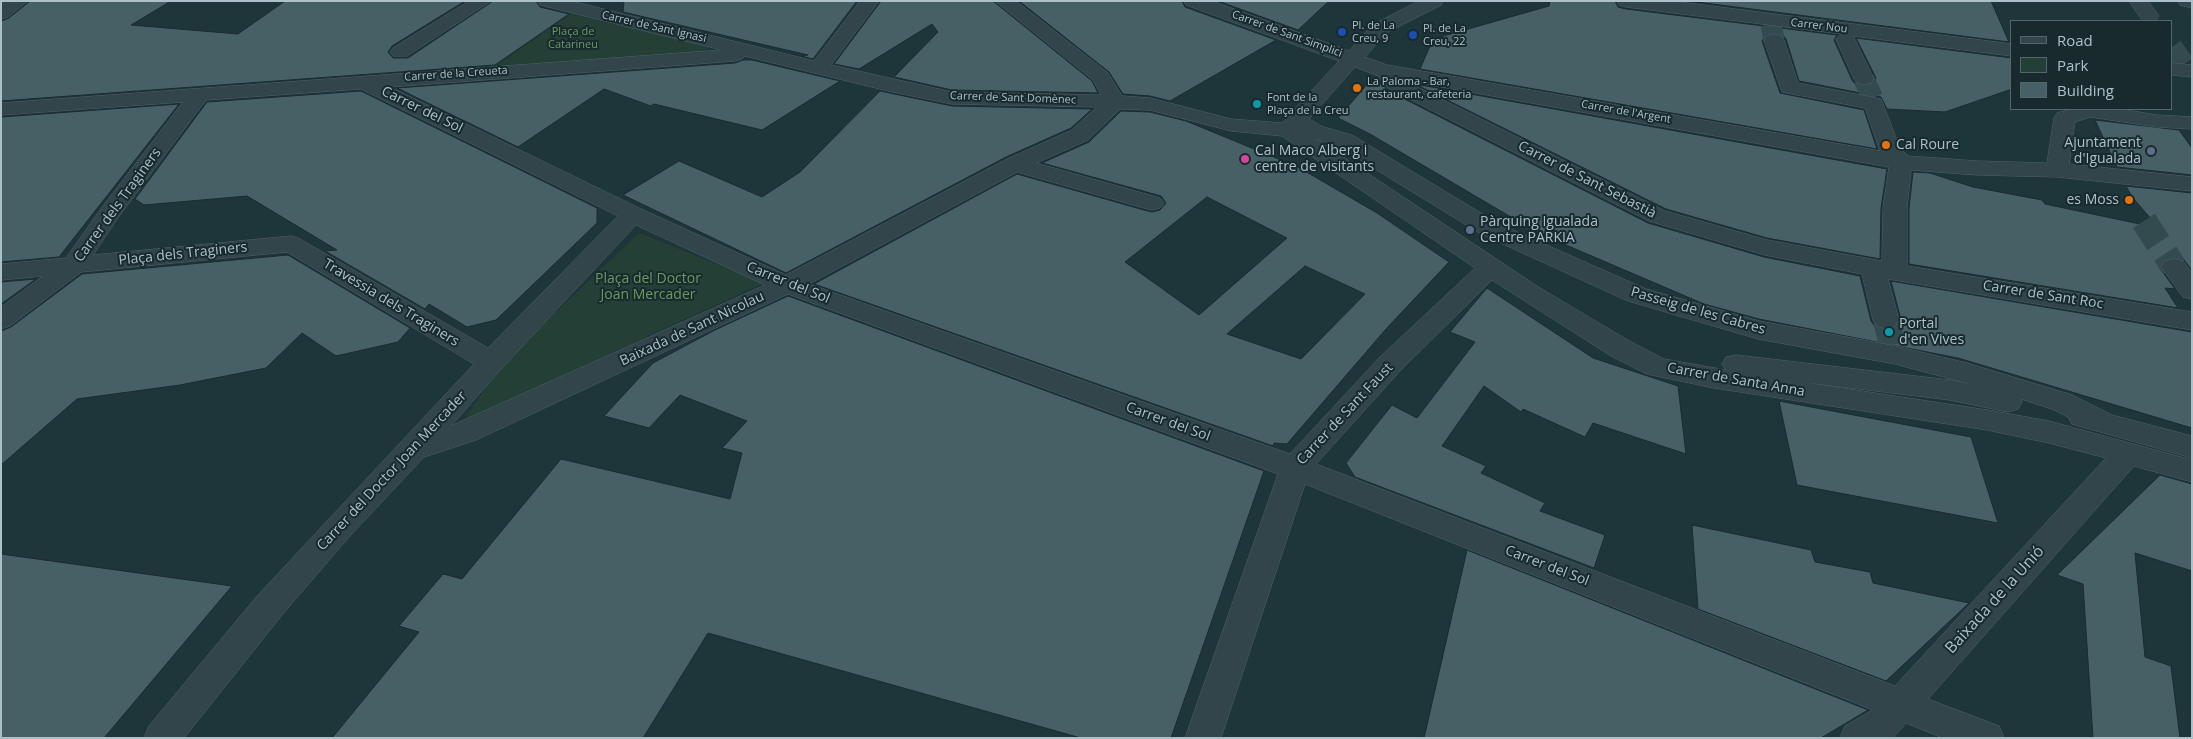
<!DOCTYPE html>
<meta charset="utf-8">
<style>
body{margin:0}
#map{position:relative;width:2193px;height:739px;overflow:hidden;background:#1e353a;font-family:"Open Sans",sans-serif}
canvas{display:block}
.frame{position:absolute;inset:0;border:2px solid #acc1c7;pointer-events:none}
.legend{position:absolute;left:2010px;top:20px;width:162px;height:90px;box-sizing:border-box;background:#182a2e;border:1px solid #53666b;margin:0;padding:6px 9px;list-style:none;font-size:15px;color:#acc1c7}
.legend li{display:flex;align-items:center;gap:10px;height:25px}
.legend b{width:25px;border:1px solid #53666b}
</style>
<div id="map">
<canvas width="2193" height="739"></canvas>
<div class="frame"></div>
<ul class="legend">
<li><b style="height:6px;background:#32454a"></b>Road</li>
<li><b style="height:14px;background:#233f36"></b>Park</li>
<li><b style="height:14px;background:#466066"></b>Building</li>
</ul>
</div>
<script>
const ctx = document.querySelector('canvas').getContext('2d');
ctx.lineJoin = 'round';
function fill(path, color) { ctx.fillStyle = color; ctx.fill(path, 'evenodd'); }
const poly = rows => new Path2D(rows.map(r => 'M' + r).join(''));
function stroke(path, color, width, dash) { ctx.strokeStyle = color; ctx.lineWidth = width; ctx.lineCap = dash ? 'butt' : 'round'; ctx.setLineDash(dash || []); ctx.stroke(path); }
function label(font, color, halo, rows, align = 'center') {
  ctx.font = font + ' "Open Sans",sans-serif'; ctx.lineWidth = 4; ctx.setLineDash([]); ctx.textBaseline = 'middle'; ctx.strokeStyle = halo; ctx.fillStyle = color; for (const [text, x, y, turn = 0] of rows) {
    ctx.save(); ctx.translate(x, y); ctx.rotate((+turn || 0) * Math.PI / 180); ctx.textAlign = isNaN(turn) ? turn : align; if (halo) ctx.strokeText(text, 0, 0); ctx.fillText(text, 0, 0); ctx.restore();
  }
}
fill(poly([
 [570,14,711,46,701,54,494,67],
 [639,233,764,283,463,421,505,360]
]), '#233f36');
const building = poly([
 [30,1,171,1,131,25,238,34,285,1,465,1,392,46,388,52,393,58,408,58,493,1,536,1,540,7,569,14,495,65,1,101,1,21,9,18,30,1],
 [624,1,857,1,813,59,801,56,808,55,623,12,624,1],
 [881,1,993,1,1092,81,1098,93,952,90,894,77,938,32,932,24,859,69,834,64,881,1],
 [1019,1,1182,1,1185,7,1276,40,1170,101,1150,96,1123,94,1109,72,1019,1],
 [1218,1,1329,1,1298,30,1218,1],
 [1550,1,1615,1,1618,7,1626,9,1837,35,1834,40,1852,80,1856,85,1863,87,1872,84,1876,78,1856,38,2012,58,2012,89,1945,112,1887,109,1881,97,1799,81,1786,39,1782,34,1775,32,1766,35,1762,41,1780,93,1864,110,1877,149,1420,69,1433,39,1549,6,1550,1],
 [1689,1,1991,1,2009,42,1689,1],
 [743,60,752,60,840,81,762,130,654,104,651,106,604,89,518,147,397,88,735,63,743,60],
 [1370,81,1383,84,1387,90,1648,223,1764,257,1860,276,1871,321,1876,328,1885,331,1896,328,1901,320,1891,281,2192,332,2192,428,1958,358,1759,319,1704,304,1573,248,1538,233,1370,134,1338,118,1370,81],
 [1415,84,1887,169,1881,208,1880,259,1767,238,1666,209,1415,84],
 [361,91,597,208,597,223,496,320,467,327,429,304,425,309,325,251,337,250,247,196,144,205,135,199,207,102,361,91],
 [880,91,952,106,1092,109,1071,128,1006,157,786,273,623,195,679,161,762,197,800,172,880,91],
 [179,104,59,257,1,262,1,117,179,104],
 [1121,111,1150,112,1186,121,1298,167,1377,213,1449,262,1386,329,1287,444,1274,443,1273,446,814,284,1017,174,1144,210,1152,212,1160,210,1166,203,1161,196,1042,163,1089,142,1121,111],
 [1207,197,1287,238,1199,315,1125,262,1207,197],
 [1305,266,1365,294,1301,359,1227,334,1305,266],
 [2095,120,2179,130,2192,148,2192,175,2117,167,2095,120],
 [1913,172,1930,173,1973,187,2042,200,2045,204,2159,228,2132,197,2126,186,2192,193,2192,270,2184,260,2174,257,2165,259,2159,267,2175,289,2165,288,2178,308,1909,264,1909,208,1913,172],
 [288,255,410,328,398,342,336,356,302,333,266,368,180,385,77,399,1,465,1,331,11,327,82,274,288,255],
 [36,279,1,304,1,282,36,279],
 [1487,288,1593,358,1678,386,1686,454,1593,423,1585,437,1523,409,1521,412,1484,386,1442,446,1486,466,1481,473,1545,503,1540,511,1605,535,1594,568,1355,477,1346,463,1392,405,1417,418,1475,342,1450,332,1487,288],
 [788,296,1264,471,1171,738,1081,738,708,633,643,738,332,738,419,632,399,626,443,574,462,579,561,459,730,499,742,453,722,448,747,421,680,395,649,428,604,416,653,363,715,330,788,296],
 [1779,401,1971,437,1998,523,1797,485,1779,401],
 [2160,475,2192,484,2192,571,2135,553,2145,657,2171,666,2180,738,2093,738,2083,584,2057,575,2160,475],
 [1692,525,1811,550,1815,562,1870,572,1873,583,1969,603,1886,681,1698,609,1692,525],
 [1467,550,1868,710,1821,738,1424,738,1467,550],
 [1,554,232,586,104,738,1,738,1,554]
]);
fill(building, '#466066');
stroke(building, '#1a2c30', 1);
stroke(poly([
 [1771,24,1774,40],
 [2172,47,2185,65],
 [1864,79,1874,101]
]), '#334a4f', 21, [21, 11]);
stroke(poly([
 [2144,221,2174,267],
 [1886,320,1892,345]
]), '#334a4f', 26, [26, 13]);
const street = poly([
 [6,1,28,1,8,17,1,19,1,4,6,1],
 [469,1,491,1,407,56,393,56,390,52,393,48,469,1],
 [538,1,571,1,814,61,860,1,879,1,831,65,952,92,1101,95,1093,80,995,1,1016,1,1108,73,1122,96,1150,98,1231,119,1282,123,1339,61,1186,5,1184,1,1212,1,1349,51,1372,25,1419,1,1443,1,1441,5,1386,33,1365,57,1387,65,1880,151,1865,108,1782,92,1764,40,1767,36,1774,34,1781,36,1784,40,1798,83,1881,99,1900,148,1908,156,1977,161,2047,163,2054,118,2057,113,2071,109,2120,109,2157,115,2192,117,2192,129,2157,127,2090,117,2075,122,2069,164,2192,177,2192,191,2057,177,1977,175,1911,170,1907,208,1907,266,2192,312,2192,330,1888,279,1899,320,1895,326,1886,329,1877,326,1873,320,1862,274,1765,255,1649,221,1388,88,1378,76,1355,67,1309,119,1323,127,1352,135,1499,224,1646,289,1759,321,1895,346,1967,363,2072,395,2112,415,2192,436,2192,458,2072,424,2068,417,2052,409,2021,399,2022,402,2018,409,2008,412,1950,400,1802,382,1987,410,2049,421,2192,460,2192,482,2134,466,1928,699,1999,726,2004,738,1943,738,1906,723,1893,738,1840,738,1845,726,1873,710,1305,484,1221,738,1185,738,1278,474,788,294,476,440,424,457,349,537,282,615,184,738,144,738,149,726,258,595,474,364,287,252,81,272,10,326,1,329,1,307,43,276,1,280,1,264,66,258,100,210,183,102,1,115,1,103,722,50,540,5,538,1],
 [745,56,888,91,952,104,1097,107,1072,130,1007,159,786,275,641,209,390,87,735,61,742,59,745,56],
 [1403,80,1889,167,1883,208,1882,261,1767,240,1665,211,1403,80],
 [361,89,618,216,488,348,300,239,291,236,93,255,117,219,206,100,361,89],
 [1120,109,1150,110,1231,131,1282,136,1475,268,1380,357,1290,454,809,284,1017,172,1144,208,1152,210,1160,208,1164,203,1160,198,1036,163,1088,140,1120,109],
 [1316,139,1336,145,1481,234,1628,301,1758,339,1895,364,1974,385,1950,380,1736,355,1726,357,1722,364,1726,370,1664,359,1631,342,1540,288,1316,139],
 [636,225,765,285,451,426,501,369,636,225],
 [1492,280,1611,356,1647,374,1714,388,1987,430,2049,443,2106,458,1895,686,1316,464,1400,371,1492,280],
 [1617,1,1672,1,2012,44,2012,56,1853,36,1874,79,1871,83,1864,85,1857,83,1854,79,1836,39,1842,34,1626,7,1619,5,1617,1],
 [2129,1,2148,1,2159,16,2156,20,2151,21,2142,20,2129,1],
 [2178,1,2192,1,2192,8,2180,5,2178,1],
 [2172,63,2192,65,2192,77,2172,75,2172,63],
 [2174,259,2183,261,2192,273,2192,299,2183,297,2161,267,2165,261,2174,259]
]);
stroke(street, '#4f6368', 1);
fill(street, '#32454a');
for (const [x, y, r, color] of [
 [1342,32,5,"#1a4fb4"],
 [1413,35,5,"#1a4fb4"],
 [1357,88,5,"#e8710a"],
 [1257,104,5,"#0f9aa8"],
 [1886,145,5,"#e8710a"],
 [2151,151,5,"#5c6f8a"],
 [1245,159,5,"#d1479c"],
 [2129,200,5,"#e8710a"],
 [1470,230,5,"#5c6f8a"],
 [1889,332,5,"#0f9aa8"]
]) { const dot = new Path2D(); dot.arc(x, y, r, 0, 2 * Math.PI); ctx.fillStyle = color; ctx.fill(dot); stroke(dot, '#182a2e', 2); }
label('11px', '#acc1c7', '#182a2e', [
 ["Pl. de La",1352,26],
 ["Creu, 9",1352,39],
 ["Pl. de La",1423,29],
 ["Creu, 22",1423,42],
 ["La Paloma - Bar,",1367,82],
 ["restaurant, cafeteria",1367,95],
 ["Font de la",1267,98],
 ["Plaça de la Creu",1267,111]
], 'left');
label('11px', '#acc1c7', '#182a2e', [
 ["Carrer Nou",1819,26,7],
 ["Carrer de Sant Ignasi",654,27,13],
 ["Carrer de Sant Simplici",1287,34,20],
 ["Carrer de la Creueta",456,74,-4],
 ["Carrer de Sant Domènec",1013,98,2],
 ["Carrer de l'Argent",1626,112,10]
]);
label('11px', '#6a9a61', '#182a2e', [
 ["Plaça de",573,32],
 ["Catarineu",573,45]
]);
label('14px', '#acc1c7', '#182a2e', [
 ["Carrer del Sol",422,110,26],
 ["Carrer de Sant Sebastià",1587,180,27],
 ["Carrer dels Traginers",118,205,-54],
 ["Plaça dels Traginers",183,254,-6],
 ["Carrer del Sol",788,283,22],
 ["Carrer de Sant Roc",2043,295,9],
 ["Travessia dels Traginers",391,303,31],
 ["Passeig de les Cabres",1698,311,16],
 ["Baixada de Sant Nicolau",692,329,-25],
 ["Carrer de Santa Anna",1736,380,10],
 ["Carrer de Sant Faust",1345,414,-47],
 ["Carrer del Sol",1168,422,20],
 ["Carrer del Doctor Joan Mercader",392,471,-47],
 ["Carrer del Sol",1547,566,21]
]);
label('14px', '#acc1c7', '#182a2e', [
 ["Ajuntament",2141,143,"right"],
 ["d'Igualada",2141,159,"right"],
 ["Cal Roure",1896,145],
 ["Cal Maco Alberg i",1255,151],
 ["centre de visitants",1255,167],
 ["es Moss",2119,200,"right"],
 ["Pàrquing Igualada",1480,222],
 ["Centre PARKIA",1480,238],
 ["Portal",1899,324],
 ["d'en Vives",1899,340]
], 'left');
label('14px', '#6a9a61', '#182a2e', [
 ["Plaça del Doctor",648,279],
 ["Joan Mercader",648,295]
]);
label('16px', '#acc1c7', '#182a2e', [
 ["Baixada de la Unió",1995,600,-48]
]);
</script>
